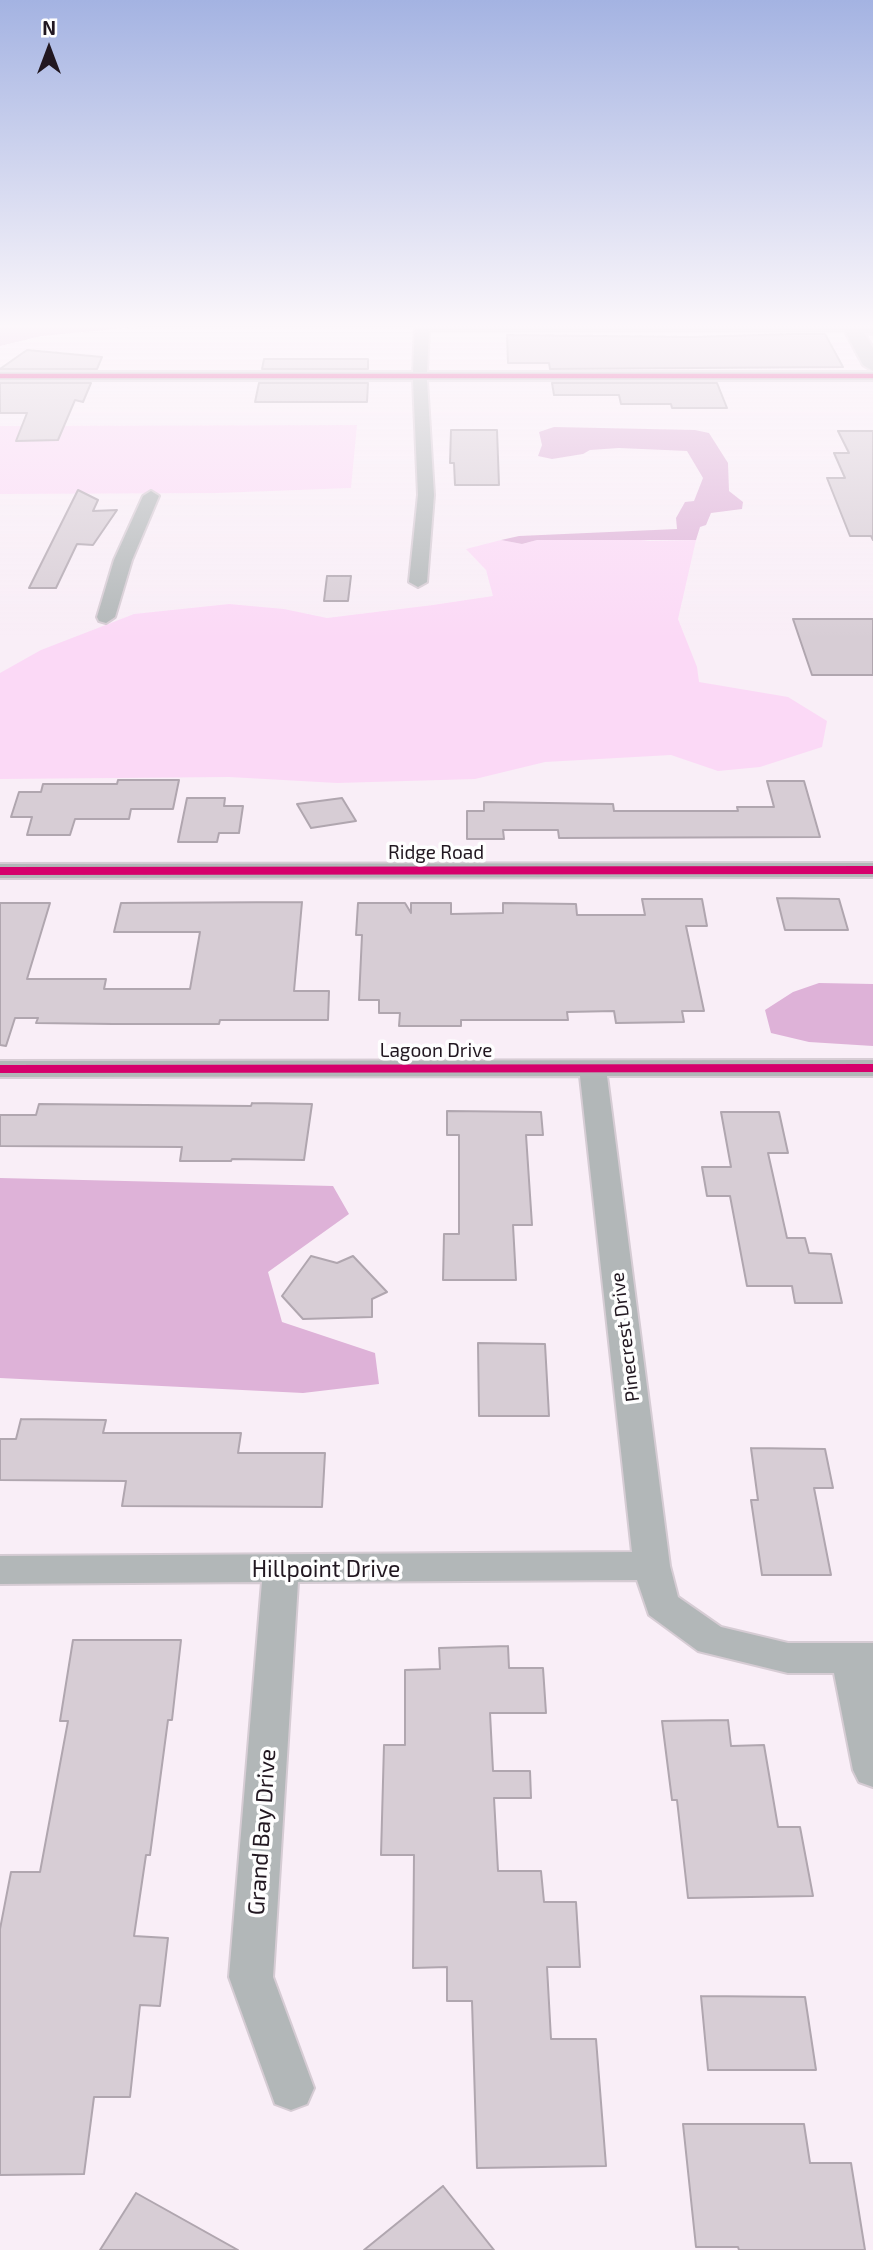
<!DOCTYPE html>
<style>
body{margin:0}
#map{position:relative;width:873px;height:2250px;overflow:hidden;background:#f9eef7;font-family:"Exo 2",sans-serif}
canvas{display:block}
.north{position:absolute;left:14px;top:14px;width:70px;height:70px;-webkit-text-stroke:5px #fefefe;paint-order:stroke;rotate:0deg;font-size:19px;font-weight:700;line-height:28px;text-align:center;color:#211720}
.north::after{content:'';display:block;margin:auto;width:24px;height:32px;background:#211720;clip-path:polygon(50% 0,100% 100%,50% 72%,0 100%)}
</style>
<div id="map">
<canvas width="873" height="2250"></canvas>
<div class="north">N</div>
</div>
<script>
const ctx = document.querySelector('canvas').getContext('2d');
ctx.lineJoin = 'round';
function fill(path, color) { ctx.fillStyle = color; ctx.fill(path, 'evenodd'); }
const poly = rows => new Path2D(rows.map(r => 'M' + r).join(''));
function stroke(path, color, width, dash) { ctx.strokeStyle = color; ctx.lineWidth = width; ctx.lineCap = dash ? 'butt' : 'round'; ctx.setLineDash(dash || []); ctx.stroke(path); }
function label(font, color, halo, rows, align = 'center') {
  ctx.font = font + ' "Exo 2",sans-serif'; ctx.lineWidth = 7; ctx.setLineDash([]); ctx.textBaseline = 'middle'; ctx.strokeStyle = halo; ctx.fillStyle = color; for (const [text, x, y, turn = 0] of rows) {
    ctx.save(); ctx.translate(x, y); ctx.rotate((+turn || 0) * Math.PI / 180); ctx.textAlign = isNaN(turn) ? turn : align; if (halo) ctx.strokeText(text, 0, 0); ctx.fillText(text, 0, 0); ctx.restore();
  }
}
fill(poly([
 [357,425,351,488,217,493,0,494,0,426],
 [627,538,649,541,696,540,678,619,697,667,699,682,788,697,827,721,822,747,760,767,718,771,671,755,545,762,475,779,337,783,229,777,0,779,0,673,41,650,134,614,229,604,284,609,327,618,433,605,493,596,486,570,466,549,501,540,522,544,537,540]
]), '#fbd9f6');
fill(poly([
 [0,324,167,324,41,336,0,346],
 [554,427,695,430,709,433,728,463,729,491,743,502,742,509,711,513,706,525,700,527,696,540,537,540,522,544,501,540,519,536,677,529,676,518,685,502,694,501,703,478,687,451,619,448,590,450,583,454,552,459,538,456,542,445,539,432],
 [819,983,873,984,873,1046,809,1042,771,1033,765,1010,793,992],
 [0,1178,333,1186,349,1214,268,1272,282,1322,375,1353,379,1384,303,1393,0,1378]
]), '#deb2d8');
const building = poly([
 [794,334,825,334,843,367,550,369,549,363,508,363,507,335,693,337,794,334],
 [27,350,102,357,97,369,0,369,27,350],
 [264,359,368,359,368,369,262,369,264,359],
 [0,383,91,383,83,402,75,400,58,440,16,441,27,413,0,413,0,383],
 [259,383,368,383,367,402,255,402,259,383],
 [552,383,717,383,727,408,672,408,671,404,621,404,619,395,554,395,552,383],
 [451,430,497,430,499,485,455,485,454,463,450,463,451,430],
 [838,431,873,431,873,540,871,536,850,536,827,478,845,478,834,453,849,453,838,431],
 [78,490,98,500,93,511,117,510,93,545,77,544,56,588,29,588,78,490],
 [327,576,351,576,348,601,324,601,327,576],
 [793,619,873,619,873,675,812,675,793,619],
 [118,780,179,780,173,809,131,809,129,819,75,819,70,835,27,835,32,817,11,817,19,792,41,792,43,784,117,784,118,780],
 [767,781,804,781,820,837,559,838,558,830,503,830,504,839,467,839,467,811,484,811,484,802,613,804,614,811,738,811,737,807,774,807,767,781],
 [187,798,225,798,224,806,243,806,239,833,219,833,217,842,178,842,187,798],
 [342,798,356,821,311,828,297,804,342,798],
 [777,898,839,899,848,930,785,930,777,898],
 [642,899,702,899,707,926,686,926,704,1011,682,1011,684,1022,616,1023,614,1011,567,1012,568,1020,461,1020,461,1026,399,1026,400,1013,379,1013,379,1000,359,1000,362,935,356,935,358,903,405,903,411,913,411,903,451,903,451,914,503,913,503,903,576,904,577,915,645,915,642,899],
 [302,902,294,991,329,991,328,1020,220,1020,219,1024,113,1024,36,1023,38,1018,15,1018,6,1046,0,1045,0,903,50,903,27,979,106,979,104,989,190,989,200,932,114,932,121,903,302,902],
 [252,1103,312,1104,304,1160,232,1159,231,1161,180,1161,182,1147,0,1146,0,1115,36,1115,39,1104,251,1106,252,1103],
 [447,1111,541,1112,543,1135,526,1135,532,1225,513,1225,516,1280,443,1280,444,1234,459,1234,459,1135,447,1135,447,1111],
 [721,1112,779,1112,788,1153,768,1153,787,1238,805,1238,809,1253,831,1254,842,1303,795,1303,792,1286,747,1286,730,1196,707,1196,702,1167,731,1167,721,1112],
 [311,1256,337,1263,353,1256,387,1292,372,1299,372,1317,303,1319,282,1296,311,1256],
 [478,1343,545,1344,549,1416,479,1416,478,1343],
 [21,1419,106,1420,103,1433,241,1433,238,1453,325,1453,322,1507,122,1506,126,1481,0,1480,0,1439,16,1439,21,1419],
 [751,1448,825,1449,833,1488,814,1488,831,1575,762,1575,751,1500,758,1500,751,1448],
 [73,1640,181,1640,172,1720,168,1720,150,1855,146,1855,134,1936,168,1938,160,2006,140,2005,130,2097,94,2097,84,2174,0,2175,0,1929,11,1872,40,1872,68,1721,60,1721,73,1640],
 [508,1646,509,1668,543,1668,546,1713,490,1713,493,1771,530,1771,531,1798,494,1798,498,1871,541,1871,544,1902,576,1902,580,1967,547,1967,551,2039,596,2039,606,2166,477,2168,472,2001,447,2001,447,1967,413,1968,414,1855,381,1855,384,1745,405,1745,405,1670,440,1669,439,1648,508,1646],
 [728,1720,731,1746,764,1745,778,1827,800,1827,813,1896,688,1898,677,1800,672,1800,662,1721,728,1720],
 [701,1996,805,1997,816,2070,708,2070,701,1996],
 [683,2124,804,2124,810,2163,851,2163,865,2250,739,2250,738,2247,696,2247,683,2124],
 [443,2186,494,2250,364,2250,443,2186],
 [136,2193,238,2250,100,2250,136,2193]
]);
fill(building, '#d7cdd5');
stroke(building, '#b0a6af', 2);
const street = poly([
 [415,324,862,324,873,326,873,334,851,330,429,330,427,372,873,372,873,380,427,380,434,495,427,582,418,587,409,582,418,495,413,380,0,380,0,372,413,372,415,324],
 [151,491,159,496,132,560,115,617,106,623,99,621,97,617,114,560,143,496,151,491],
 [873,863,873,877,0,878,0,864,873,863],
 [873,1060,873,1076,607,1076,670,1566,678,1597,721,1627,788,1643,873,1643,873,1787,859,1782,853,1770,834,1673,788,1673,698,1651,649,1615,637,1580,298,1582,273,1977,314,2088,307,2104,291,2110,275,2104,229,1977,262,1582,0,1584,0,1556,632,1552,580,1076,0,1077,0,1061,873,1060]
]);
const secondary = poly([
 [841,324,859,324,873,348,873,371,863,365,841,324]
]);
stroke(street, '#d6ccd4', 4);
stroke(secondary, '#d6ccd4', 4);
fill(street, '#b2b7b8');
fill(secondary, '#b2b6b8');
stroke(poly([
 [0,376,873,376]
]), '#d6006c', 4.5);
stroke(poly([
 [0,871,873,870],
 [0,1069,873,1068]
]), '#d6006c', 8);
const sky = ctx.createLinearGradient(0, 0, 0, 639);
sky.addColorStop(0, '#a4b3e2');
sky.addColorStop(0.51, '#fcf7fb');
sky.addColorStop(1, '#fcf7fb00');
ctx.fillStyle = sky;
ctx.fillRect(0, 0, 873, 639);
label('19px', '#211720', '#fefefe', [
 ["Ridge Road",436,853],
 ["Lagoon Drive",436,1051],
 ["Pinecrest Drive",625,1337,-97]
]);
label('23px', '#211720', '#fefefe', [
 ["Hillpoint Drive",326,1569],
 ["Grand Bay Drive",262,1832,-86]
]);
</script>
